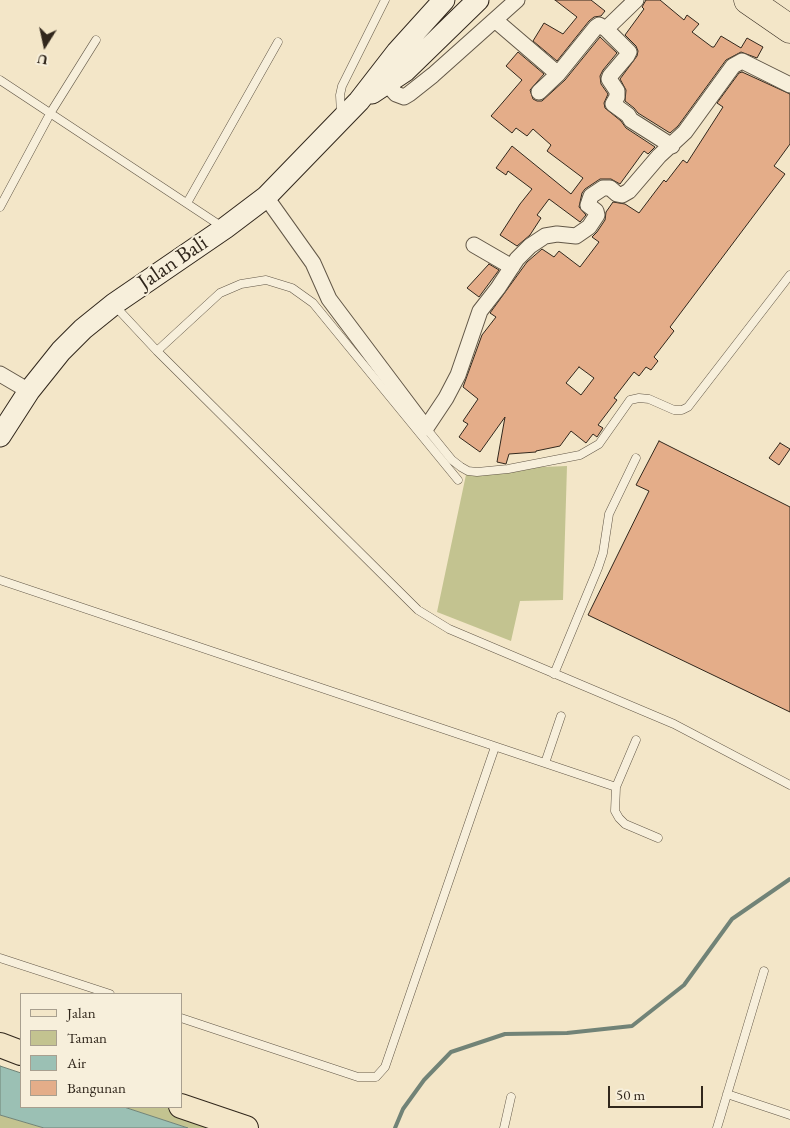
<!DOCTYPE html>
<style>
body{margin:0}
#map{position:relative;width:790px;height:1128px;overflow:hidden;background:#f3e6c8;font-family:"EB Garamond",serif}
canvas{display:block}
.legend{position:absolute;left:20px;top:993px;width:162px;height:115px;box-sizing:border-box;background:#f7efdb;border:1px solid #a89f8f;margin:0;padding:6px 9px;list-style:none;font-size:15px;color:#31271c}
.legend li{display:flex;align-items:center;gap:10px;height:25px}
.legend b{width:25px;border:1px solid #a89f8f}
.north{position:absolute;left:20px;top:20px;width:50px;height:50px;-webkit-text-stroke:4px #f7efdb;paint-order:stroke;rotate:190deg;font-size:14px;font-weight:700;line-height:20px;text-align:center;color:#31271c}
.north::after{content:'';display:block;margin:auto;width:18px;height:22px;background:#31271c;clip-path:polygon(50% 0,100% 100%,50% 72%,0 100%)}
.scale{position:absolute;left:608px;top:1086px;width:95px;height:22px;box-sizing:border-box;border:2px solid #31271c;border-top:0;padding-left:6px;font-size:15px;line-height:18px;white-space:nowrap;color:#31271c;-webkit-text-stroke:4px #f7efdb;paint-order:stroke}
</style>
<div id="map">
<canvas width="790" height="1128"></canvas>
<ul class="legend">
<li><b style="height:6px;background:#f3e6c8"></b>Jalan</li>
<li><b style="height:14px;background:#c3c390"></b>Taman</li>
<li><b style="height:14px;background:#9bc0b4"></b>Air</li>
<li><b style="height:14px;background:#e4ad89"></b>Bangunan</li>
</ul>
<div class="north">U</div>
<div class="scale">50 m</div>
</div>
<script>
const ctx = document.querySelector('canvas').getContext('2d');
ctx.lineJoin = 'round';
function fill(path, color) { ctx.fillStyle = color; ctx.fill(path, 'evenodd'); }
const poly = rows => new Path2D(rows.map(r => 'M' + r).join(''));
function stroke(path, color, width, dash) { ctx.strokeStyle = color; ctx.lineWidth = width; ctx.lineCap = dash ? 'butt' : 'round'; ctx.setLineDash(dash || []); ctx.stroke(path); }
function label(font, color, halo, rows, align = 'center') {
  ctx.font = font + ' "EB Garamond",serif'; ctx.lineWidth = 4; ctx.setLineDash([]); ctx.textBaseline = 'middle'; ctx.strokeStyle = halo; ctx.fillStyle = color; for (const [text, x, y, turn = 0] of rows) {
    ctx.save(); ctx.translate(x, y); ctx.rotate((+turn || 0) * Math.PI / 180); ctx.textAlign = isNaN(turn) ? turn : align; if (halo) ctx.strokeText(text, 0, 0); ctx.fillText(text, 0, 0); ctx.restore();
  }
}
fill(poly([
 [567,466,563,600,520,601,511,641,437,612,467,470],
 [124,1107,181,1107,246,1128,188,1128],
 [0,1115,44,1128,0,1128]
]), '#c3c390');
const water = poly([
 [0,1066,21,1073,21,1107,124,1107,188,1128,44,1128,0,1115,0,1066]
]);
fill(water, '#9bc0b4');
stroke(water, '#718377', 1);
stroke(poly([
 [395,1128,403,1109,424,1080,451,1052,505,1034,567,1033,632,1026,684,985,732,919,790,879]
]), '#718377', 4);
const building = poly([
 [555,0,591,0,605,11,601,16,594,17,589,21,557,61,533,41,544,23,563,34,577,17,555,0],
 [646,0,660,0,684,20,687,15,699,24,692,32,712,47,714,47,721,36,741,48,747,38,763,47,757,58,741,52,726,60,678,126,670,133,638,113,634,108,625,101,626,90,620,79,637,56,638,51,636,46,625,35,644,9,642,7,646,0],
 [600,37,617,53,603,70,600,76,601,84,608,94,604,103,605,108,621,121,626,128,655,147,648,154,644,151,620,184,611,179,600,179,585,189,582,193,579,207,586,215,580,222,549,199,537,215,541,218,530,235,517,246,500,235,520,204,532,189,508,171,506,175,496,168,512,146,571,194,583,178,547,151,551,145,533,129,527,136,516,128,512,133,491,116,522,80,506,66,518,52,544,74,530,90,533,99,537,101,542,101,565,80,600,37],
 [742,72,790,94,790,144,774,166,785,174,670,327,674,331,654,357,658,361,651,370,646,367,639,376,634,372,614,398,617,400,598,425,603,428,597,437,593,434,586,443,571,431,560,446,536,451,536,452,509,454,506,464,497,462,505,417,480,452,459,437,468,424,463,421,478,399,463,387,482,335,496,317,490,313,527,262,542,249,554,257,559,251,580,267,599,242,592,237,597,232,605,220,606,212,613,202,625,204,639,213,664,180,666,182,683,160,687,163,723,107,717,103,739,73,742,72],
 [579,367,594,378,581,395,566,383,579,367],
 [489,264,499,270,479,297,467,288,489,264],
 [659,441,790,507,790,712,588,615,649,491,636,485,659,441],
 [780,443,790,449,779,465,769,458,780,443]
]);
fill(building, '#e4ad89');
stroke(building, '#31271c', 1);
const lane = poly([
 [0,80,224,228],
 [341,114,340,95,342,86,385,0],
 [187,203,278,42],
 [0,207,51,112,96,40],
 [115,306,157,351,220,293,241,284,266,280,292,288,313,303,458,480],
 [157,351,418,610,449,629,674,724,790,785],
 [426,428,452,460,461,467,468,471,477,472,508,469,580,455,599,444,630,400,639,398,649,399,674,410,682,410,688,407,790,275],
 [0,580,616,787,615,811,619,818,625,824,658,838],
 [554,674,598,568,603,553,609,514,636,458],
 [545,763,561,716],
 [616,787,636,740],
 [0,958,110,994],
 [181,1018,358,1077,376,1077,385,1067,495,747],
 [727,1094,790,1115],
 [504,1128,511,1097],
 [717,1128,764,971]
]);
const street = poly([
 [495,20,558,74],
 [606,29,629,52,627,56,610,76,609,79,617,91,617,97,613,104,628,115,631,120,672,146],
 [387,84,396,94,404,97,409,94,433,75,517,0],
 [539,92,558,74,596,27,599,25,606,29,636,0],
 [266,197,313,263,329,299,426,428,446,398,458,375,480,311,498,288,517,259,530,246,545,236,557,234,576,236,589,227,597,215,596,211,588,205,591,196,603,188,610,188,617,194,622,195,629,191,659,156,685,132,733,66,742,61,790,85],
 [474,245,512,267],
 [0,374,29,391]
]);
const secondary = poly([
 [372,93,405,71,478,0],
 [0,436,29,391,61,351,83,329,114,304,225,228,266,197,359,101,397,52,444,0]
]);
const primary = poly([
 [0,1045,21,1053],
 [181,1106,246,1128]
]);
const highway = poly([
 [748,0,790,29]
]);
stroke(lane, '#625747', 9);
stroke(street, '#625747', 17);
stroke(secondary, '#31271c', 23);
stroke(primary, '#31271c', 26);
stroke(highway, '#31271c', 29);
stroke(lane, '#f7efdb', 8);
stroke(street, '#f7efdb', 15);
stroke(secondary, '#f7efdb', 21);
stroke(primary, '#f3e6c8', 24);
stroke(highway, '#f3e6c8', 28);
label('22px', '#31271c', '#f7efdb', [
 ["Jalan Bali",173,263,-34]
]);
</script>
